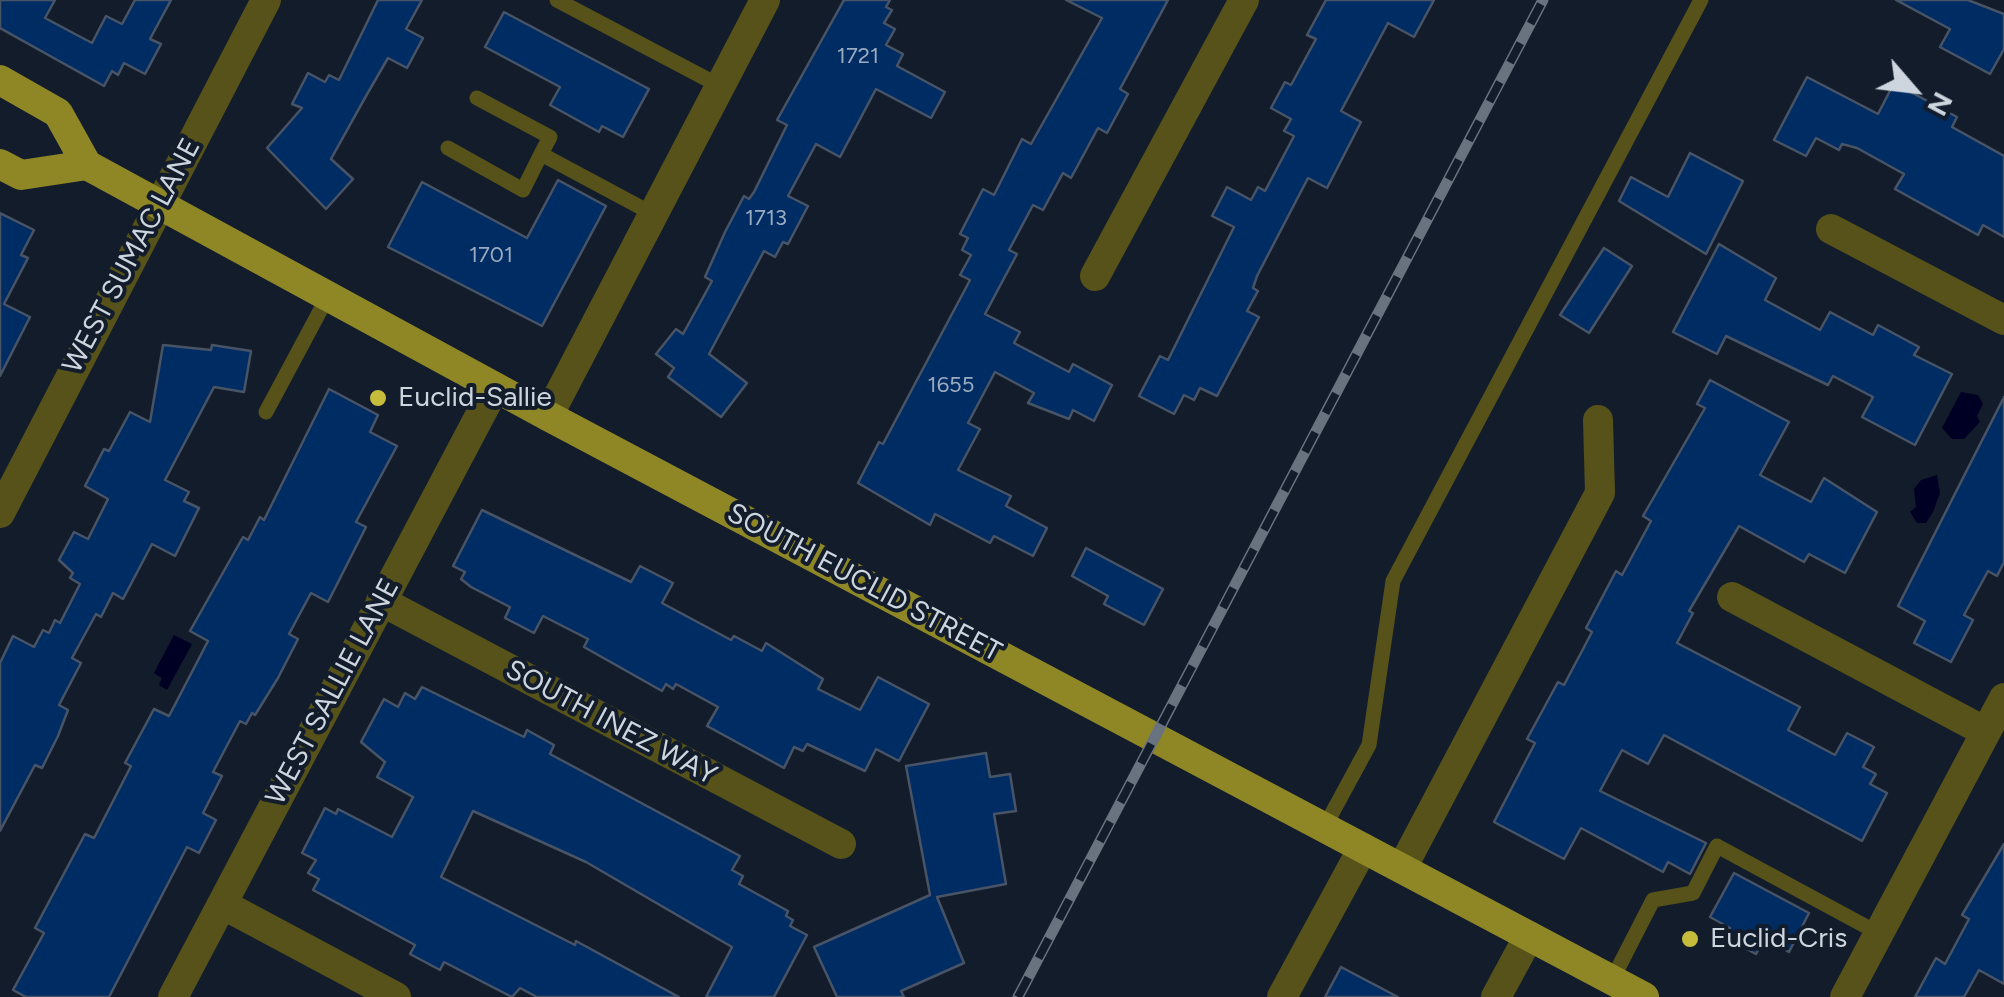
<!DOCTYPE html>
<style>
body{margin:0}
#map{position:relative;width:2004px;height:997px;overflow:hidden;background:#121c2b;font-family:Figtree,sans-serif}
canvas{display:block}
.north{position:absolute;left:1864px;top:40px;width:100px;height:100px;-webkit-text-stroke:8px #121c2b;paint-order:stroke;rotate:118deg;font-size:28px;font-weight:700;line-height:40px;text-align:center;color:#cdd5df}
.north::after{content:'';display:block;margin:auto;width:35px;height:45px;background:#cdd5df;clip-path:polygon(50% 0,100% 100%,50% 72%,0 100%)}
</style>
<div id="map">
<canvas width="2004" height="997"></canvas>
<div class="north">N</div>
</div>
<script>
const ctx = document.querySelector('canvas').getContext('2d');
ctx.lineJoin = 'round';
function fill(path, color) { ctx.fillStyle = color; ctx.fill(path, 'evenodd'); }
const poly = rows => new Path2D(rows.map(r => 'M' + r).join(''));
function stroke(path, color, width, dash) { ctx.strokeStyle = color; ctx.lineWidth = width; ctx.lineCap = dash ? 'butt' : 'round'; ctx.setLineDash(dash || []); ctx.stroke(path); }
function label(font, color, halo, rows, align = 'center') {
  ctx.font = font + ' Figtree,sans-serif'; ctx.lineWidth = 8; ctx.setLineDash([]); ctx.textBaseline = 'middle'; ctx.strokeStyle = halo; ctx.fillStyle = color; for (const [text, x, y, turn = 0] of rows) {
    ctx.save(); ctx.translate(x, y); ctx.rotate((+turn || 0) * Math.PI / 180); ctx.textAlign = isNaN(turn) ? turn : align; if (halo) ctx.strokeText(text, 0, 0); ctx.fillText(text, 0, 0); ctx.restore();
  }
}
fill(poly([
 [1961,392,1978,395,1983,404,1977,416,1980,422,1964,439,1952,439,1942,428],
 [1937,475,1940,493,1933,512,1926,523,1917,523,1910,512,1916,507,1914,489,1921,480],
 [174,635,192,644,167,690,159,685,162,678,154,673]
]), '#000024');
const building = poly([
 [0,0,55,0,45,18,92,43,106,16,122,24,135,0,171,0,150,39,161,44,145,74,124,63,118,75,112,71,104,86,0,28,0,0],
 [378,0,422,0,406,29,423,38,407,68,388,58,366,96,331,159,353,179,326,209,267,148,302,108,292,104,308,73,325,82,329,75,339,80,378,0],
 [844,0,890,0,886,7,892,10,884,23,895,29,886,45,903,54,897,66,945,92,931,118,876,89,840,157,816,144,788,196,808,206,788,244,783,242,775,257,764,251,709,354,747,383,721,417,668,377,674,368,656,354,676,329,683,334,712,281,705,277,725,232,744,196,749,199,754,192,787,125,777,120,844,0],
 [1066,0,1168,0,1120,89,1128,94,1107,133,1098,128,1071,178,1063,173,1043,210,1033,205,1009,250,1017,254,985,314,1020,332,1014,343,1069,372,1073,364,1112,385,1094,421,1073,410,1069,419,1028,403,1034,393,995,372,968,423,980,429,958,470,1011,496,1006,506,1047,528,1033,556,994,536,990,543,935,514,930,525,858,483,879,442,883,444,970,280,960,275,971,255,962,250,968,238,960,234,983,189,994,195,1022,139,1031,144,1102,18,1066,0],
 [1326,0,1434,0,1414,37,1388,23,1341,111,1361,122,1327,188,1308,178,1257,276,1253,288,1258,291,1247,311,1259,317,1217,396,1200,388,1194,400,1184,395,1174,414,1139,396,1160,356,1168,360,1234,227,1212,216,1227,187,1251,200,1258,187,1265,191,1294,136,1284,131,1291,119,1271,108,1285,82,1291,85,1316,39,1307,35,1326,0],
 [1896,0,1968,0,2004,14,2004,49,1990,74,1940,47,1950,29,1896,0],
 [504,12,649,89,623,137,602,126,599,132,550,105,560,87,485,47,504,12],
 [1807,77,1878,114,1894,83,1957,117,1952,127,2004,156,2004,237,1983,225,1978,235,1895,189,1904,174,1857,148,1842,144,1839,150,1816,138,1806,156,1774,140,1807,77],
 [1690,153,1743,181,1706,254,1619,201,1631,177,1668,197,1690,153],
 [558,180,606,206,542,326,388,247,422,182,527,238,558,180],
 [0,213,34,230,21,255,28,258,4,304,30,317,0,376,0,213],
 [1719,244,1776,278,1765,300,1820,330,1830,312,1873,335,1878,325,1919,347,1914,355,1952,374,1915,445,1862,417,1873,397,1833,376,1828,385,1726,336,1717,354,1673,332,1719,244],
 [1604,248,1632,266,1589,333,1560,315,1604,248],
 [163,345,211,350,212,345,251,351,244,392,214,387,165,480,189,492,184,501,199,508,175,556,152,544,123,599,113,593,101,617,96,614,72,658,81,663,59,705,68,710,58,736,42,768,35,765,0,831,0,663,13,636,34,647,43,630,49,633,55,620,60,623,80,584,70,578,73,573,59,560,74,532,88,539,108,499,85,486,104,449,109,451,130,412,150,422,163,345],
 [1710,380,1789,422,1760,475,1811,502,1824,478,1877,512,1845,573,1809,554,1804,562,1739,526,1689,611,1693,613,1677,643,1800,707,1788,730,1835,755,1847,733,1874,747,1863,767,1876,774,1870,784,1887,793,1862,841,1664,735,1648,764,1622,750,1600,791,1706,843,1690,874,1668,862,1663,872,1581,828,1564,859,1494,822,1535,743,1527,739,1558,682,1564,685,1592,632,1586,628,1616,571,1622,575,1651,521,1643,516,1705,408,1697,404,1710,380],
 [329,389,378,415,370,432,397,446,356,522,366,527,328,602,311,593,289,634,298,639,278,678,255,715,252,713,246,724,240,721,213,772,222,776,203,813,216,820,199,853,187,847,109,997,26,997,13,990,44,933,35,928,85,834,94,838,131,766,125,763,154,709,169,716,208,641,190,631,243,537,248,540,260,517,264,520,329,389],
 [2004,397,2004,562,1997,576,1988,571,1964,615,1973,620,1951,662,1914,643,1925,621,1898,606,2004,397],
 [482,510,631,582,640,566,673,583,662,603,731,640,734,636,762,651,766,643,823,679,818,689,860,710,878,677,929,704,899,761,876,749,865,771,807,744,803,751,794,747,784,768,707,726,718,707,676,684,673,689,666,684,662,691,584,647,588,639,543,616,534,633,505,618,510,607,471,587,461,579,465,572,453,566,482,510],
 [1086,548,1163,589,1144,625,1104,604,1108,596,1072,576,1086,548],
 [422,687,524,737,527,730,554,745,550,754,740,856,732,870,743,876,739,884,788,911,786,916,793,920,790,926,807,935,774,997,706,997,732,947,586,862,473,811,441,877,575,945,576,941,679,997,537,997,520,988,512,997,444,962,440,970,410,954,415,945,313,890,319,879,308,873,316,860,302,853,325,808,336,814,338,809,392,837,413,797,377,777,385,762,361,742,384,699,398,707,405,693,415,699,422,687],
 [986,753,990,777,1010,774,1016,811,994,814,1006,884,937,897,964,963,901,991,904,997,837,997,814,947,930,895,906,766,986,753],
 [2004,844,2004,984,1979,970,1964,997,1915,997,1936,958,1945,964,1969,919,1962,915,2004,844],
 [1734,873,1809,913,1789,952,1764,939,1756,954,1725,938,1730,928,1710,917,1734,873],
 [1341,967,1398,997,1325,997,1341,967]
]);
fill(building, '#002c64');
stroke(building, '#485466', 2.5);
stroke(poly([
 [557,0,720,86],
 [477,98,550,137,541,154],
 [448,148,523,190,541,154,653,214],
 [266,412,328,296],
 [1324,828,1369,745,1393,581,1701,0],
 [1612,980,1653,900,1693,893,1717,846,1878,933]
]), '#565219', 15);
stroke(poly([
 [1831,229,2004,320],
 [1095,276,1244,0],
 [548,416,765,0],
 [0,513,266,0],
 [1732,597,1986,732],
 [381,601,841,844],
 [1402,868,1600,493,1598,420],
 [222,904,396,997],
 [173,997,495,387],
 [1282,997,1363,848],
 [1496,997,1529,936],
 [1845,997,2004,698]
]), '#565219', 30);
stroke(poly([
 [0,80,58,113,87,165,548,416,1644,997],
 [0,164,21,175,87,165]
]), '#8f8726', 30);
const rail = poly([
 [1018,997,1543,0]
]);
stroke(rail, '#69727f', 11);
stroke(rail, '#121c2b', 8, [22]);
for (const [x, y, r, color] of [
 [378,398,10,"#c6bc3c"],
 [1690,939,10,"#c6bc3c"]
]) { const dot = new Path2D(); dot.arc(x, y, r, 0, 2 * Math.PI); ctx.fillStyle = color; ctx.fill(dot); stroke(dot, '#121c2b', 4); }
label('22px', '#9aabc0', null, [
 ["1721",858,57],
 ["1713",766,219],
 ["1701",491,256],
 ["1655",951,386]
]);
label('28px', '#cdd5df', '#121c2b', [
 ["WEST SUMAC LANE",132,256,-62],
 ["SOUTH EUCLID STREET",864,583,28],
 ["WEST SALLIE LANE",333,692,-62],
 ["SOUTH INEZ WAY",611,723,28]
]);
label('28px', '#cdd5df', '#121c2b', [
 ["Euclid-Sallie",398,398],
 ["Euclid-Cris",1710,939]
], 'left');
</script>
